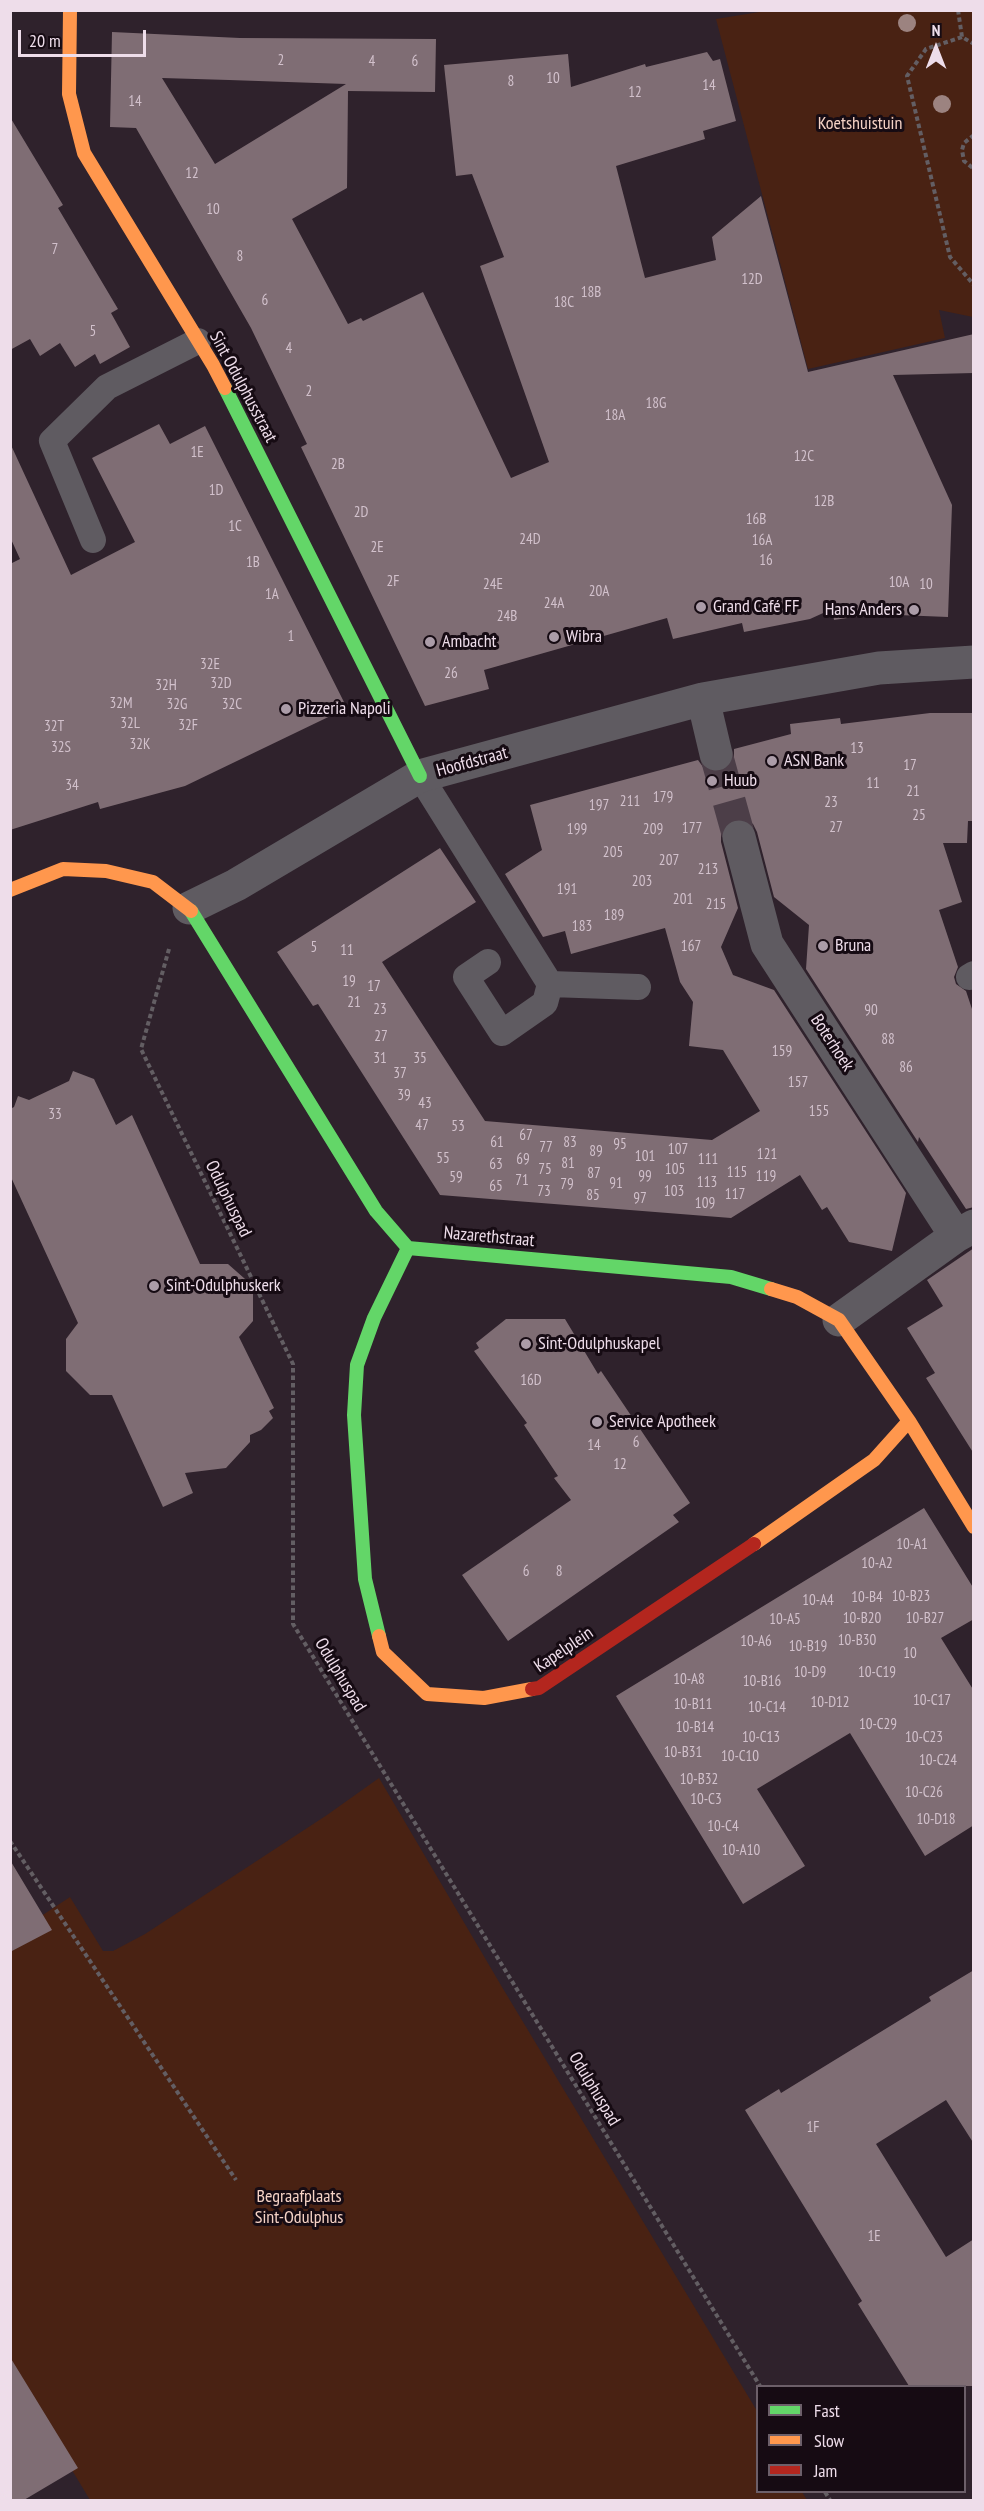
<!DOCTYPE html>
<meta charset="utf-8">
<style>
body{margin:0}
#map{position:relative;width:984px;height:2511px;overflow:hidden;background:#2f222c;font-family:"PT Sans Narrow",sans-serif}
canvas{display:block}
.frame{position:absolute;inset:0;border:12px solid #eeddea;pointer-events:none}
.legend{position:absolute;left:756px;top:2385px;width:210px;height:108px;box-sizing:border-box;background:#160b13;border:2px solid #6c5f69;margin:0;padding:8px 10px;list-style:none;font-size:18px;color:#eeddea}
.legend li{display:flex;align-items:center;gap:12px;height:30px}
.legend b{width:30px;border:2px solid #6c5f69}
.north{position:absolute;left:906px;top:18px;width:60px;height:60px;-webkit-text-stroke:4px #160b13;paint-order:stroke;rotate:0deg;font-size:16px;font-weight:700;line-height:24px;text-align:center;color:#eeddea}
.north::after{content:'';display:block;margin:auto;width:21px;height:27px;background:#eeddea;clip-path:polygon(50% 0,100% 100%,50% 72%,0 100%)}
.scale{position:absolute;left:18px;top:30px;width:128px;height:27px;box-sizing:border-box;border:3px solid #eeddea;border-top:0;padding-left:8px;font-size:18px;line-height:21px;white-space:nowrap;color:#eeddea;-webkit-text-stroke:4px #160b13;paint-order:stroke}
</style>
<div id="map">
<canvas width="984" height="2511"></canvas>
<div class="frame"></div>
<ul class="legend">
<li><b style="height:8px;background:#63d668"></b>Fast</li>
<li><b style="height:8px;background:#ff974d"></b>Slow</li>
<li><b style="height:8px;background:#b3261e"></b>Jam</li>
</ul>
<div class="north">N</div>
<div class="scale">20 m</div>
</div>
<script>
const ctx = document.querySelector('canvas').getContext('2d');
ctx.lineJoin = 'round';
function fill(path, color) { ctx.fillStyle = color; ctx.fill(path, 'evenodd'); }
const poly = rows => new Path2D(rows.map(r => 'M' + r).join(''));
function stroke(path, color, width, dash) { ctx.strokeStyle = color; ctx.lineWidth = width; ctx.lineCap = dash ? 'butt' : 'round'; ctx.setLineDash(dash || []); ctx.stroke(path); }
function label(font, color, halo, rows, align = 'center') {
  ctx.font = font + ' "PT Sans Narrow",sans-serif'; ctx.lineWidth = 6; ctx.setLineDash([]); ctx.textBaseline = 'middle'; ctx.strokeStyle = halo; ctx.fillStyle = color; for (const [text, x, y, turn = 0] of rows) {
    ctx.save(); ctx.translate(x, y); ctx.rotate((+turn || 0) * Math.PI / 180); ctx.textAlign = isNaN(turn) ? turn : align; if (halo) ctx.strokeText(text, 0, 0); ctx.fillText(text, 0, 0); ctx.restore();
  }
}
fill(poly([
 [772,10,973,11,973,317,939,310,945,338,808,369,716,19],
 [379,1778,502,1987,757,2411,758,2492,802,2492,807,2500,90,2500,11,2369,11,1936,70,1897,103,1951,113,1951,145,1934,327,1815]
]), '#492213');
fill(poly([
 [112,32,240,38,436,39,435,92,348,91,347,188,292,219,348,324,361,318,363,321,423,292,511,478,549,462,480,266,504,257,472,174,456,176,444,65,568,54,571,87,645,64,646,67,707,52,713,61,720,59,736,121,703,131,705,139,616,166,645,278,716,260,712,237,761,196,808,372,974,334,974,373,893,375,952,505,948,617,874,614,834,620,832,609,810,619,744,632,742,623,673,639,667,618,484,670,489,689,425,706,301,447,307,444,251,328,136,128,110,127],
 [162,78,229,80,346,84,215,164],
 [10,117,63,205,58,208,118,309,111,313,130,347,100,364,95,354,75,367,60,343,40,356,30,339,10,350],
 [159,424,170,444,205,426,347,708,185,786,100,809,98,802,10,830,10,564,20,559,10,537,10,443,71,575,135,542,92,458],
 [930,713,974,713,974,821,968,821,967,843,943,843,962,902,939,910,958,967,954,977,956,984,966,991,974,1015,974,1207,966,1209,919,1137,918,1142,806,969,809,925,774,897,757,832,753,824,743,819,734,819,725,824,721,833,721,842,738,908,721,947,733,975,774,990,906,1193,892,1251,849,1242,827,1207,822,1210,800,1175,731,1218,440,1195,318,1004,313,1006,277,952,440,848,476,902,382,962,485,1121,712,1140,760,1111,723,1050,689,1046,693,1002,680,982,665,928,571,954,565,931,543,937,505,874,542,850,530,805,698,760,703,767,710,772,721,772,728,768,734,760,734,749,791,734,790,724,840,718,841,724],
 [73,1071,94,1079,116,1125,132,1115,200,1264,228,1264,253,1286,253,1321,239,1337,274,1408,269,1411,273,1418,261,1430,250,1435,250,1442,226,1468,185,1473,193,1493,163,1507,112,1395,90,1395,66,1371,66,1339,78,1323,10,1175,10,1109,14,1107,18,1096,29,1100,69,1081],
 [974,1248,974,1454,926,1378,935,1373,907,1328,943,1306,927,1280],
 [506,1319,565,1319,598,1374,601,1371,690,1503,673,1515,679,1522,508,1641,462,1575,571,1500,554,1478,558,1476,524,1425,527,1423,474,1351,479,1348,476,1343],
 [924,1508,974,1589,974,1619,941,1638,974,1691,974,1825,925,1856,850,1733,757,1789,805,1866,743,1904,616,1696],
 [10,1860,52,1930,10,1952],
 [974,1970,974,2144,946,2100,876,2144,946,2257,974,2239,974,2386,909,2386,858,2304,862,2301,745,2110,779,2089,781,2093,931,2001,929,1997],
 [10,2357,78,2468,24,2500,10,2500]
]), '#7f6d74');
stroke(poly([
 [716,754,739,837]
]), '#4c3e48', 33, [33, 16]);
stroke(poly([
 [958,10,962,37,974,44],
 [962,37,926,49,907,76,950,257,974,285],
 [974,135,964,143,962,150,964,161,974,169],
 [169,949,141,1049,293,1364,293,1624,760,2386],
 [10,1841,236,2180],
 [825,2492,830,2500]
]), '#635e63', 4, [4.5, 3]);
stroke(poly([
 [93,540,52,441,107,387,198,341],
 [420,776,550,984,638,987],
 [488,962,466,977,502,1033,545,1003,550,984],
 [969,977,974,974]
]), '#5f5b61', 26);
stroke(poly([
 [703,699,716,754],
 [739,837,767,944,956,1236,974,1226],
 [189,908,236,885,420,776,703,699,879,668,974,662],
 [839,1320,956,1236]
]), '#5f5b61', 33);
stroke(poly([
 [225,388,420,776],
 [191,911,376,1211,408,1248,731,1277,771,1289],
 [379,1636,365,1579,354,1415,357,1365,374,1318,408,1248]
]), '#63d668', 14);
stroke(poly([
 [70,10,69,94,84,153,213,365,225,388],
 [10,890,63,869,106,871,153,882,191,911],
 [771,1289,797,1297,839,1320,909,1421,974,1527],
 [754,1544,874,1460,909,1421],
 [379,1636,383,1652,427,1694,484,1698,532,1689]
]), '#ff974d', 14);
stroke(poly([
 [532,1689,539,1688,754,1544]
]), '#b3261e', 14);
ctx.fillStyle = '#9c8380';
for (const [x, y] of [
 [907,23],
 [942,104]
]) { ctx.beginPath(); ctx.arc(x, y, 9, 0, 2 * Math.PI); ctx.fill(); }
for (const [x, y, r, color] of [
 [701,607,6,"#ab9ca8"],
 [914,610,6,"#ab9ca8"],
 [554,637,6,"#ab9ca8"],
 [430,642,6,"#ab9ca8"],
 [286,709,6,"#ab9ca8"],
 [772,761,6,"#ab9ca8"],
 [712,781,6,"#ab9ca8"],
 [823,946,6,"#ab9ca8"],
 [154,1286,6,"#ab9ca8"],
 [526,1344,6,"#ab9ca8"],
 [597,1422,6,"#ab9ca8"]
]) { const dot = new Path2D(); dot.arc(x, y, r, 0, 2 * Math.PI); ctx.fillStyle = color; ctx.fill(dot); stroke(dot, '#160b13', 2); }
label('15px', '#d2c1cc', null, [
 ["2",281,61],
 ["4",372,62],
 ["6",415,62],
 ["10",553,79],
 ["8",511,82],
 ["14",709,86],
 ["12",635,93],
 ["14",135,102],
 ["12",192,174],
 ["10",213,210],
 ["7",55,250],
 ["8",240,257],
 ["12D",752,280],
 ["18B",591,293],
 ["6",265,301],
 ["18C",564,303],
 ["5",93,332],
 ["4",289,349],
 ["2",309,392],
 ["18G",656,404],
 ["18A",615,416],
 ["1E",197,453],
 ["12C",804,457],
 ["2B",338,465],
 ["1D",216,491],
 ["12B",824,502],
 ["2D",361,513],
 ["16B",756,520],
 ["1C",235,527],
 ["24D",530,540],
 ["16A",762,541],
 ["2E",377,548],
 ["16",766,561],
 ["1B",253,563],
 ["2F",393,582],
 ["10A",899,583],
 ["24E",493,585],
 ["10",926,585],
 ["20A",599,592],
 ["1A",272,595],
 ["24A",554,604],
 ["24B",507,617],
 ["1",291,637],
 ["32E",210,665],
 ["26",451,674],
 ["32D",221,684],
 ["32H",166,686],
 ["32M",121,704],
 ["32G",177,705],
 ["32C",232,705],
 ["32L",130,724],
 ["32F",188,726],
 ["32T",54,727],
 ["32K",140,745],
 ["32S",61,748],
 ["13",857,749],
 ["17",910,766],
 ["11",873,784],
 ["34",72,786],
 ["21",913,792],
 ["179",663,798],
 ["211",630,802],
 ["23",831,803],
 ["197",599,806],
 ["25",919,816],
 ["27",836,828],
 ["177",692,829],
 ["199",577,830],
 ["209",653,830],
 ["205",613,853],
 ["207",669,861],
 ["213",708,870],
 ["203",642,882],
 ["191",567,890],
 ["201",683,900],
 ["215",716,905],
 ["189",614,916],
 ["183",582,927],
 ["167",691,947],
 ["5",314,948],
 ["11",347,951],
 ["19",349,982],
 ["17",374,987],
 ["21",354,1003],
 ["23",380,1010],
 ["90",871,1011],
 ["27",381,1037],
 ["88",888,1040],
 ["159",782,1052],
 ["31",380,1059],
 ["35",420,1059],
 ["86",906,1068],
 ["37",400,1074],
 ["157",798,1083],
 ["39",404,1096],
 ["43",425,1104],
 ["155",819,1112],
 ["33",55,1115],
 ["47",422,1126],
 ["53",458,1127],
 ["67",526,1136],
 ["61",497,1143],
 ["83",570,1143],
 ["95",620,1145],
 ["77",546,1148],
 ["107",678,1150],
 ["89",596,1152],
 ["121",767,1155],
 ["101",645,1157],
 ["55",443,1159],
 ["69",523,1160],
 ["111",708,1160],
 ["81",568,1164],
 ["63",496,1165],
 ["75",545,1170],
 ["105",675,1170],
 ["115",737,1173],
 ["87",594,1174],
 ["99",645,1177],
 ["119",766,1177],
 ["59",456,1178],
 ["71",522,1181],
 ["113",707,1183],
 ["91",616,1184],
 ["79",567,1185],
 ["65",496,1187],
 ["73",544,1192],
 ["103",674,1192],
 ["117",735,1195],
 ["85",593,1196],
 ["97",640,1199],
 ["109",705,1204],
 ["16D",531,1381],
 ["6",636,1443],
 ["14",594,1446],
 ["12",620,1465],
 ["10-A1",912,1545],
 ["10-A2",877,1564],
 ["6",526,1572],
 ["8",559,1572],
 ["10-B23",911,1597],
 ["10-B4",867,1598],
 ["10-A4",818,1601],
 ["10-B20",862,1619],
 ["10-B27",925,1619],
 ["10-A5",785,1620],
 ["10-B30",857,1641],
 ["10-A6",756,1642],
 ["10-B19",808,1647],
 ["10",910,1654],
 ["10-D9",810,1673],
 ["10-C19",877,1673],
 ["10-A8",689,1680],
 ["10-B16",762,1682],
 ["10-C17",932,1701],
 ["10-D12",830,1703],
 ["10-B11",693,1705],
 ["10-C14",767,1708],
 ["10-C29",878,1725],
 ["10-B14",695,1728],
 ["10-C13",761,1738],
 ["10-C23",924,1738],
 ["10-B31",683,1753],
 ["10-C10",740,1757],
 ["10-C24",938,1761],
 ["10-B32",699,1780],
 ["10-C26",924,1793],
 ["10-C3",706,1800],
 ["10-D18",936,1820],
 ["10-C4",723,1827],
 ["10-A10",741,1851],
 ["1F",813,2128],
 ["1E",874,2237]
]);
label('18px', '#f5d2c5', '#160b13', [
 ["Koetshuistuin",860,124],
 ["Begraafplaats",299,2197],
 ["Sint-Odulphus",299,2218]
]);
label('18px', '#eeddea', '#160b13', [
 ["Sint Odulphusstraat",243,387,62],
 ["Hoofdstraat",472,762,-15],
 ["Boterhoek",832,1043,57],
 ["Odulphuspad",228,1199,64],
 ["Nazarethstraat",489,1237,5],
 ["Kapelplein",564,1650,-34],
 ["Odulphuspad",340,1675,59],
 ["Odulphuspad",594,2089,59]
]);
label('18px', '#eeddea', '#160b13', [
 ["Grand Café FF",713,607],
 ["Hans Anders",902,610,"right"],
 ["Wibra",566,637],
 ["Ambacht",442,642],
 ["Pizzeria Napoli",298,709],
 ["ASN Bank",784,761],
 ["Huub",724,781],
 ["Bruna",835,946],
 ["Sint-Odulphuskerk",166,1286],
 ["Sint-Odulphuskapel",538,1344],
 ["Service Apotheek",609,1422]
], 'left');
</script>
